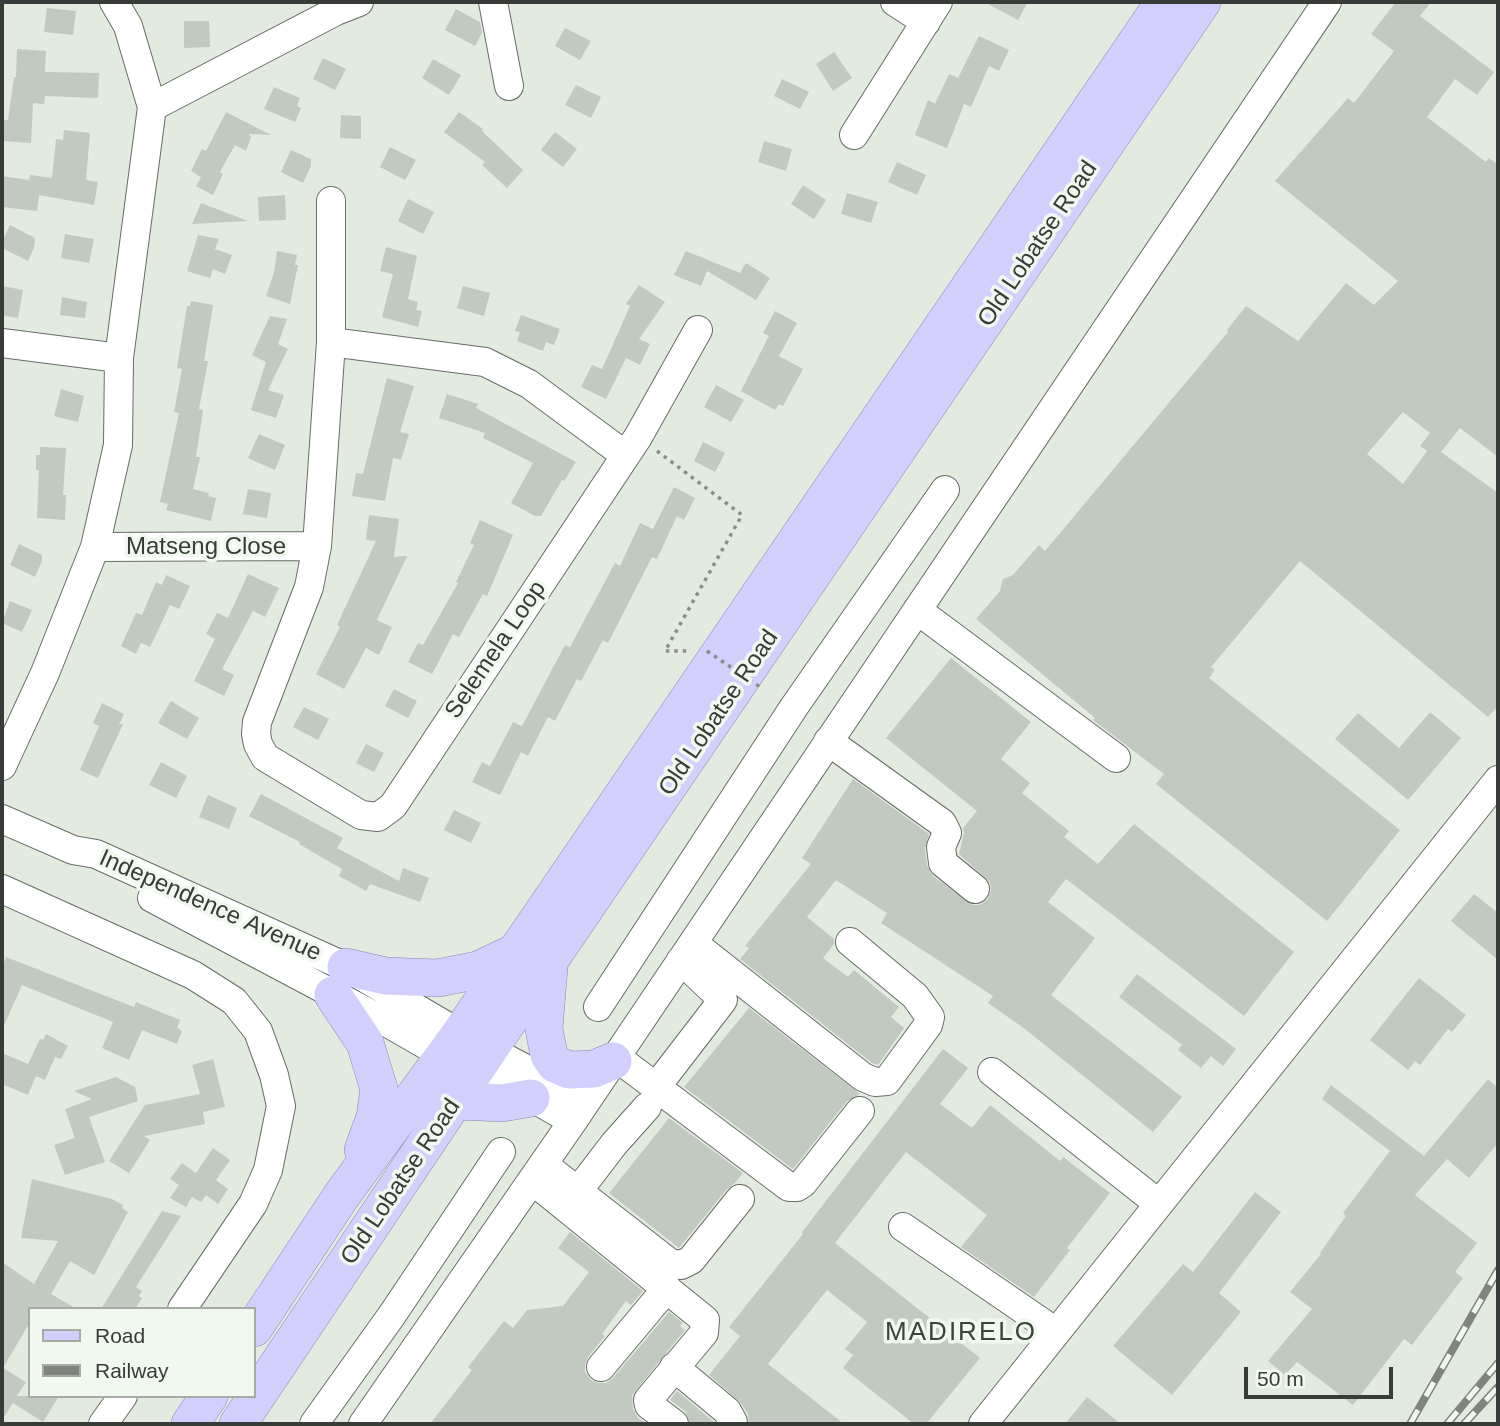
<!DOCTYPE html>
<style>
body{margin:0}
#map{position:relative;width:1500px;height:1426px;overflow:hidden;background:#e3ebe1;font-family:Arial,sans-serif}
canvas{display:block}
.frame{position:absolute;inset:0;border:4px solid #383b37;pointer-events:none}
.legend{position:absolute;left:28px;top:1307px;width:228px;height:91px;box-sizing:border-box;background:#f0f8ef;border:2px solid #a6aca5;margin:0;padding:9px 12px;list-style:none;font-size:21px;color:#383b37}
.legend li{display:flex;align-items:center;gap:14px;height:35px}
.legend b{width:35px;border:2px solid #a6aca5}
.scale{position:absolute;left:1244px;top:1367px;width:149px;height:32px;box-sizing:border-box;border:4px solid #383b37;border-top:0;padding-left:9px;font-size:21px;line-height:24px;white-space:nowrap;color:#383b37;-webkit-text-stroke:5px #f0f8ef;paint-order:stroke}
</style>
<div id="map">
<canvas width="1500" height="1426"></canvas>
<div class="frame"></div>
<ul class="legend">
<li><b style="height:9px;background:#d3cffc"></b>Road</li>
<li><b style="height:9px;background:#7f847d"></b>Railway</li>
</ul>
<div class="scale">50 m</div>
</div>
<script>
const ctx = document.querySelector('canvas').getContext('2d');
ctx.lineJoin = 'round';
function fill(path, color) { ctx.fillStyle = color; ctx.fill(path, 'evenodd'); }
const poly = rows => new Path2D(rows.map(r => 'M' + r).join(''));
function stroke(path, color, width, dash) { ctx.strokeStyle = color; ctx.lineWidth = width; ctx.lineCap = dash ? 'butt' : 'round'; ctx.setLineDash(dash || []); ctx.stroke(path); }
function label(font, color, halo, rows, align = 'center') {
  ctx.font = font + ' Arial,sans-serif'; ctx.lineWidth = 7; ctx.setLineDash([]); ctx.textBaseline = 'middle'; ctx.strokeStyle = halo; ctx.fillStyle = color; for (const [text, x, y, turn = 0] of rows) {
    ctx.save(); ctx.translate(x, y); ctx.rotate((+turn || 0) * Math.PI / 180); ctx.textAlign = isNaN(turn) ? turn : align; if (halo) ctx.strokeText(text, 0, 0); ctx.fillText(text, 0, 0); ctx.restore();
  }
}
fill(poly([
 [984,2,1028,2,1018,20],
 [1396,2,1431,2,1420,16,1494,72,1477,95,1455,79,1427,117,1486,162,1489,158,1498,165,1498,457,1460,428,1441,452,1498,493,1498,706,1488,717,1300,561,1211,667,1215,670,1209,678,1400,830,1327,921,1156,784,1164,774,1093,720,1095,718,976,619,1000,591,1003,579,1013,575,1039,545,1045,551,1228,332,1227,330,1246,306,1298,341,1346,283,1374,305,1398,281,1275,181,1348,98,1354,103,1394,51,1371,34],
 [1403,412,1430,433,1420,446,1427,451,1403,484,1367,454],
 [47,8,76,11,73,35,44,32],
 [456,9,480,22,482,33,475,46,445,30],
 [184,21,209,21,210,47,184,48],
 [565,28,591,41,580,60,555,46],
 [979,36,1009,50,999,71,989,66,971,107,964,104,947,148,915,135,928,100,935,104,949,74,958,78],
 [17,49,46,51,45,72,99,73,98,98,45,96,44,104,33,103,31,143,2,141,2,120,8,120,14,77,16,77],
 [834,52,852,78,833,91,816,64],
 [323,58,346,69,335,90,313,79],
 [433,59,461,75,449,95,422,78],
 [782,79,809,92,800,109,774,96],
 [576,85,601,97,591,118,565,105],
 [274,87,300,98,297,106,301,108,295,122,264,109],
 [226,112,271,135,249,134,251,137,246,151,235,145,220,172,223,174,213,195,196,186,201,177,191,171,202,149,206,151],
 [459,112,483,129,482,131,523,170,507,188,482,165,485,162,444,132],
 [341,115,361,116,361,139,340,138],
 [64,130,90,133,86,180,98,182,94,205,39,195,37,211,2,207,2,176,29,180,30,175,52,178,56,139,63,140],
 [555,132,577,149,563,167,541,150],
 [764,141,792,149,786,171,758,162],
 [390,147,416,160,405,180,380,167],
 [291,150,311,159,311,166,303,183,281,172],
 [897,162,926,175,917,195,888,182],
 [803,185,826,200,814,219,791,204],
 [847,193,878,202,871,223,841,214],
 [285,195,286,220,259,221,258,197],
 [408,199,434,212,423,234,398,221],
 [201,203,248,221,192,224],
 [10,225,35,238,34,248,28,261,2,248,2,242],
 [65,234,94,239,89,263,61,258],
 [198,235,219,239,215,249,232,255,225,274,213,269,210,278,187,271],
 [386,247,417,256,408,299,418,302,416,310,422,311,418,327,382,317,393,274,380,271],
 [277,251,297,255,295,265,298,265,290,304,266,296,274,273],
 [686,251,740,273,746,263,770,278,756,300,707,271,701,286,674,275],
 [639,285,665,302,639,339,650,344,640,365,626,358,606,399,581,387,592,365,602,369,630,306,626,304],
 [2,286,23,290,18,318,2,315],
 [463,286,490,293,484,316,457,308],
 [62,297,87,302,85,318,60,315],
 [191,301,213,305,204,361,208,361,199,409,203,410,196,457,200,457,193,489,209,493,208,496,216,498,211,521,166,510,168,504,160,502,179,413,174,412,182,369,177,368,187,306,190,306],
 [775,311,797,323,779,356,803,369,783,406,779,404,775,410,741,391,769,336,763,333],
 [521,315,560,329,554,345,546,342,543,351,517,341,520,332,515,331],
 [270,316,287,319,278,344,288,349,268,390,284,395,276,418,251,410,266,362,252,355],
 [387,378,414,386,400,432,409,434,401,460,393,458,385,501,352,496,356,473,363,474],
 [716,385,744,400,731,422,704,407],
 [61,389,84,396,78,422,54,416],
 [447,394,478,404,476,408,576,462,564,481,562,480,541,516,535,516,511,503,533,463,483,438,485,433,439,418],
 [259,434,285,445,275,470,248,458],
 [703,442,725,453,715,472,694,461],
 [40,447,66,448,63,495,66,495,65,520,37,518,39,470,36,470,36,455,40,455],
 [674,487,695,498,684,520,677,516,657,559,652,557,608,643,603,640,581,681,577,679,555,721,548,717,528,756,521,752,500,795,472,782,482,762,490,766,513,722,522,726,565,645,570,647,615,563,620,566,640,523,653,529],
 [248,489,271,493,267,518,243,514],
 [369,515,399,519,394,557,407,556,377,620,392,627,379,655,366,648,344,689,316,674,340,627,337,625,376,541,366,540],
 [480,520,513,535,487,596,483,594,459,637,453,634,432,674,408,662,418,643,423,645,458,583,456,582,474,545,470,543],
 [19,544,42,555,42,561,35,577,10,565],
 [248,574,279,588,265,617,253,611,222,669,234,675,224,696,194,681,215,639,206,634,217,613,228,618],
 [166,575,190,586,179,609,170,605,150,647,141,643,136,654,121,646,136,613,142,615,156,582,162,585],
 [10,601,32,610,22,632,2,623],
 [951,658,1031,722,1001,759,1030,783,1022,793,1069,831,1064,837,1098,864,1134,824,1294,952,1244,1016,1066,879,1048,902,1095,938,1051,995,1182,1097,1153,1132,1025,1029,988,1003,993,996,881,923,887,913,836,880,807,917,834,939,834,944,823,958,848,977,854,970,899,1007,891,1017,904,1028,878,1065,872,1063,740,959,749,948,745,946,811,864,802,858,853,779,929,834,925,849,927,865,933,876,972,905,980,905,988,899,991,891,990,882,959,854,964,833,963,828,977,811,886,738],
 [394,689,417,701,408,718,385,706],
 [171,701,199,718,187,739,158,723],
 [102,703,124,714,119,724,123,724,98,778,80,770,99,726,93,723],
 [304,707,329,719,318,740,293,727],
 [1430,712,1461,738,1408,800,1335,739,1358,713,1399,748],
 [366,744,384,753,374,772,356,763],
 [161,762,187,776,176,798,149,785],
 [261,794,343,838,337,848,399,881,403,868,429,878,420,902,370,884,366,891,339,876,342,869,299,844,300,842,249,816],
 [208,795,237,808,229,829,199,817],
 [454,810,481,823,471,843,444,830],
 [1474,894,1498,913,1498,960,1451,921],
 [6,957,134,1007,136,1002,180,1020,177,1028,182,1031,177,1044,142,1030,129,1060,102,1048,113,1022,22,985,2,1030,2,968],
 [1137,974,1236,1049,1223,1066,1211,1056,1201,1068,1178,1050,1182,1045,1119,997],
 [1419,978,1466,1015,1452,1032,1448,1029,1420,1065,1415,1061,1408,1070,1370,1040],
 [749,1008,860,1094,847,1101,793,1169,684,1087],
 [46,1034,68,1046,61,1059,55,1057,45,1080,36,1076,28,1095,2,1084,2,1053,28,1064,40,1039,43,1040],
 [943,1049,968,1068,940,1104,972,1128,990,1105,1060,1161,1063,1157,1110,1193,1067,1248,1070,1250,1034,1297,961,1247,987,1215,906,1152,835,1243,980,1358,926,1424,914,1424,843,1368,853,1355,845,1349,867,1322,827,1290,768,1364,844,1424,749,1424,748,1414,741,1403,709,1375,740,1336,729,1327,803,1234,802,1232],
 [213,1059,225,1107,203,1112,205,1124,144,1136,150,1140,129,1173,109,1161,145,1105,200,1094,192,1065],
 [116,1077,135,1087,138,1101,89,1117,105,1162,65,1175,54,1145,75,1138,65,1109,92,1099,74,1091],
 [1488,1079,1498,1088,1498,1143,1469,1178,1447,1159,1415,1195,1477,1243,1455,1272,1463,1278,1412,1345,1404,1339,1353,1405,1297,1362,1285,1375,1268,1361,1312,1309,1290,1292,1321,1254,1320,1253,1346,1216,1343,1213,1390,1151,1322,1099,1331,1085,1424,1156],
 [669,1118,743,1173,735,1183,727,1189,679,1248,609,1193],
 [213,1148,230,1160,216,1180,228,1189,218,1204,206,1195,201,1202,192,1197,186,1207,170,1198,179,1185,170,1179,182,1163,196,1173],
 [32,1179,112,1199,123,1205,122,1208,128,1212,94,1275,70,1261,51,1294,77,1309,30,1309,30,1322,3,1368,26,1382,17,1396,59,1396,43,1422,13,1403,2,1420,2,1262,34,1284,58,1241,21,1238],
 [1255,1192,1281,1212,1219,1293,1241,1312,1172,1395,1113,1346,1183,1264,1193,1272],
 [162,1211,181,1216,136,1287,142,1291,139,1296,142,1298,135,1309,101,1309],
 [570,1232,643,1291,631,1305,626,1301,602,1334,605,1336,588,1357,585,1365,585,1372,591,1380,599,1383,606,1383,613,1378,669,1312,683,1323,680,1326,685,1330,632,1395,633,1409,638,1418,647,1424,430,1424,472,1370,468,1367,504,1321,513,1328,527,1310,563,1306,589,1272,558,1248],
 [677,1391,714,1422,715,1424,690,1424,685,1411,670,1400],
 [1087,1397,1121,1424,1065,1424]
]), '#c1c9c0');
const minor = poly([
 [493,2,509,86],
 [895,2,926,22],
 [152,107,336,11,359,2],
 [854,135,938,2],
 [331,201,331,342,317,546,309,587,257,722,256,734,258,744,265,757,361,815,378,817,393,806,638,437,698,330],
 [331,342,485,362,529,384,625,455],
 [2,343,119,358],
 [95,547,317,546],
 [917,610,1116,758],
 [828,741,942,823,947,833,941,847,943,863,975,889],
 [2,766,45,673,95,547,118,445,119,358,152,107,128,26,114,2],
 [2,819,73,850,96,854,346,967,460,1034,586,1101],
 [2,889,193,975,234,1001,258,1031,274,1075,281,1106,268,1170,253,1204,182,1309],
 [152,898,388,1023,475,1073,538,1101,573,1121],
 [693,943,863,1077,875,1082,887,1081,928,1025,930,1017,915,996,850,942],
 [598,1007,794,707,945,490],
 [616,1057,789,1187,797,1187,803,1183,860,1111],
 [992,1072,1159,1204],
 [656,1087,723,1000,681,960],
 [548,1168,670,1263,681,1265,691,1260,740,1199],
 [532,1180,705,1320,704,1333,648,1400,649,1405,674,1424],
 [578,1191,614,1144,647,1107],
 [903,1227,1056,1332],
 [601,1367,667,1288],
 [674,1367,727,1411,733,1422,731,1424],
 [103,1424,123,1396],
 [314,1424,392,1315,501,1152],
 [363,1424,573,1121,1327,2],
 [983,1424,1498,780]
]);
const major = poly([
 [346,967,386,976,438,978,478,970,514,953],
 [549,967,544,1029,549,1055,555,1064,569,1070,594,1069,613,1061],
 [333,995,365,1043,379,1089,375,1117,363,1150],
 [456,1101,502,1103,531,1098],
 [254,1328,342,1195,460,1034,1164,2],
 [190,1424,209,1396],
 [238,1424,490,1048,1202,2]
]);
stroke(minor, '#666d65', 30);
stroke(major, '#8986b6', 38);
stroke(poly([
 [657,451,742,515,665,651,688,651]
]), '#898e87', 3.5, [3.5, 5]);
stroke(minor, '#fff', 28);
stroke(major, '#d3cffc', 37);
const rail = poly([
 [1410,1424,1498,1270],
 [1447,1424,1498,1363],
 [1464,1424,1498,1387]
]);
stroke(rail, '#7f847d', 8);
stroke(rail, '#f0f8ef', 5, [16]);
stroke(poly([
 [707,651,763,689]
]), '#898e87', 3.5, [3.5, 5]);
label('24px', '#383b37', '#f0f8ef', [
 ["Old Lobatse Road",1038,244,-56],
 ["Matseng Close",206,547],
 ["Selemela Loop",496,650,-56],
 ["Old Lobatse Road",719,713,-56],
 ["Independence Avenue",210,906,24],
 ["Old Lobatse Road",401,1182,-56]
]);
ctx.letterSpacing = '2px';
label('26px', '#3b423a', '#f0f8ef', [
 ["MADIRELO",961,1333]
]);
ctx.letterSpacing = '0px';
</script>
